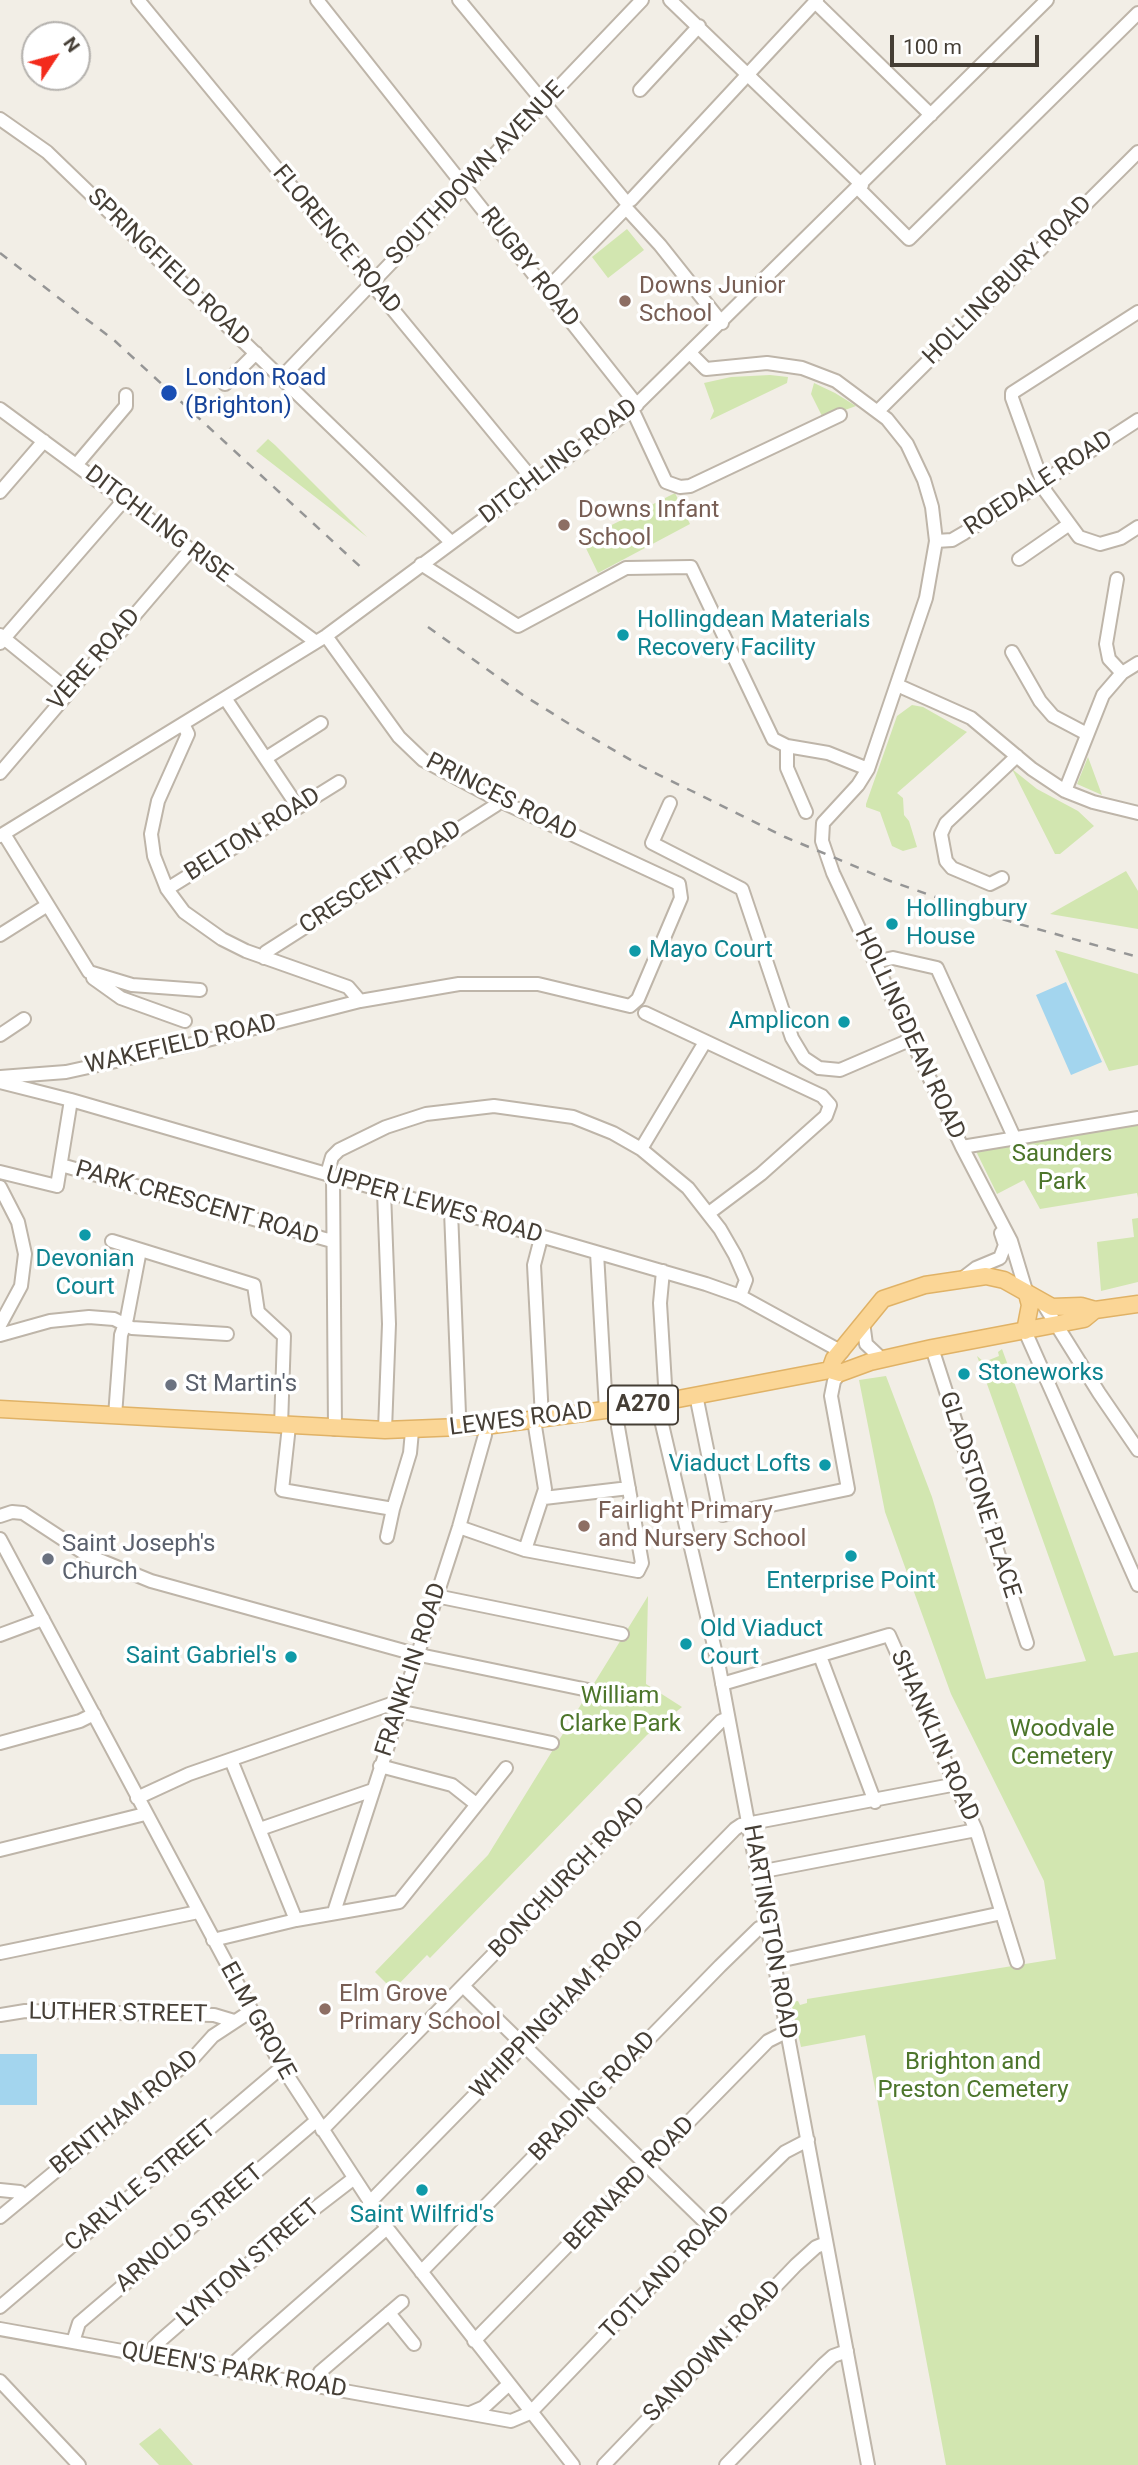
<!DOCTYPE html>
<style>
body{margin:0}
#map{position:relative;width:1138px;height:2465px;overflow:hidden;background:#f2eee6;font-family:Roboto,sans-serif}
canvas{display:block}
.north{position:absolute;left:21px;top:21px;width:70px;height:70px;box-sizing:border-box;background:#fff;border:2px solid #b5b2ae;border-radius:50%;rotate:54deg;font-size:19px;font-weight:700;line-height:28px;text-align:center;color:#453e35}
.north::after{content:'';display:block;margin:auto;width:24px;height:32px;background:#f32b1c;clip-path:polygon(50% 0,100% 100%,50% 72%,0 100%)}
.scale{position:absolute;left:890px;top:35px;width:149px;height:32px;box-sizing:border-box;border:4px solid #453e35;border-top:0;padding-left:9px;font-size:21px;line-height:24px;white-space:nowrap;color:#453e35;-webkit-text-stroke:5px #fff;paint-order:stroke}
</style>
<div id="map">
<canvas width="1138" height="2465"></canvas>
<div class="north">N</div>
<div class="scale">100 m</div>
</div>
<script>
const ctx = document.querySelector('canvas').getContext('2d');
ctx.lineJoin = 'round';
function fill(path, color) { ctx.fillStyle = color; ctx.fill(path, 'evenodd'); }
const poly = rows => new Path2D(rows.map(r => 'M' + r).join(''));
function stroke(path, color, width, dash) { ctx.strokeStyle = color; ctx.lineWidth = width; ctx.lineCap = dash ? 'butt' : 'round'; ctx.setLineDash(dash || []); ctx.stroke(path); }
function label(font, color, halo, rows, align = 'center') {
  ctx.font = font + ' Roboto,sans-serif'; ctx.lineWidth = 7; ctx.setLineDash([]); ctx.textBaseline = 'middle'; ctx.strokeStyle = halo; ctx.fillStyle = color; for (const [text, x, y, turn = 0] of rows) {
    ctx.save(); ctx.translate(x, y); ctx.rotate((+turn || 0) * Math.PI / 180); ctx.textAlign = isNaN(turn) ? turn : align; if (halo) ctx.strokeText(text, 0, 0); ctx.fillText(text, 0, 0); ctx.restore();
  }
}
fill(poly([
 [627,229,644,250,608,278,592,257],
 [770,375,788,377,787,383,710,420,714,411,704,383,731,377],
 [814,383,835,393,856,406,823,418,811,394],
 [268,439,275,445,367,537,256,451],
 [675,493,690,524,598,573,582,540],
 [912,705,923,707,967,732,897,793,903,798,904,815,909,821,917,847,903,851,892,846,880,812,866,807,866,804,897,716],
 [1088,757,1102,795,1077,784],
 [1012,769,1037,789,1078,811,1094,826,1060,854,1055,854],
 [1126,871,1138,891,1138,929,1050,914],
 [1055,950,1138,974,1138,1065,1109,1071],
 [1138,1122,1138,1198,1137,1193,1040,1209,1024,1180,997,1194,974,1147],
 [1138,1218,1138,1282,1101,1291,1097,1242,1134,1237,1132,1219],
 [1002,1349,1114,1656,1138,1652,1138,2465,946,2465,865,2035,801,2047,791,2002,798,2001,800,2005,807,2003,807,1999,1056,1959,1044,1881,951,1694,885,1512,859,1380,886,1376,932,1497,986,1679,1086,1661,977,1356,984,1362,999,1356,998,1352],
 [648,1596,646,1684,682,1707,647,1735,430,1958,427,1955,393,1990,375,1972,488,1855],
 [160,2428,193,2465,159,2465,139,2444]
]), '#d2e6b0');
fill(poly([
 [1066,982,1102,1062,1071,1075,1036,995],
 [0,2054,37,2054,37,2105,0,2105]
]), '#a3d5ee');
const minor = poly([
 [138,0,534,481],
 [317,0,637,405],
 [459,0,626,202,631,200,817,0],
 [670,0,862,185],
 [815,2,931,115],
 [640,90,699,26],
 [0,119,47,152,451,542],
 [858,188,909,239,1138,13],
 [546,290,626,208,660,245,722,323],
 [1138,312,1012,393,1012,398,1046,492,1079,537,1100,544,1121,538,1138,527],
 [691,354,706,369,767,363,802,368,836,381,887,419,907,444,924,480,932,507,936,541,926,598,868,769,858,785,823,823,822,841,833,873,962,1147,1011,1241,1027,1294],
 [282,377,642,0],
 [225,384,256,353],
 [0,409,316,642],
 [632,409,666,482,680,487,690,486,840,415],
 [879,410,1138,152],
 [77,464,126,406,126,395],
 [0,492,44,441],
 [936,541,952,540,964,533,1138,420],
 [1019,559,1068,525],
 [421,564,518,626,626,568,691,567,773,739,787,746,787,768,806,812],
 [1117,579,1106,644,1109,659,1122,673],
 [0,635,69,691],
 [0,643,124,500],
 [1012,652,1040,701,1053,716,1087,734],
 [897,685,971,718,1032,769,1065,791,1093,802,1138,813],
 [225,698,298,807],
 [183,724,188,734,158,801,151,834,154,856,167,889,184,912,222,939,246,951,348,987,360,1001],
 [787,746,828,753,868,769],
 [266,758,321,723],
 [0,773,191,549],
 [1065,791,1103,695,1122,673,1138,663],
 [670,803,652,843,742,889,792,1038,804,1058,819,1068,840,1070,912,1039],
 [4,834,89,972,132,985,200,990],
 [0,836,326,636,632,409,1047,0],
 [1002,878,990,884,952,868,946,861,941,834,946,823,1017,756],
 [167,889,339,782],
 [0,935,46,906],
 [264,958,266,952,496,805,498,800],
 [875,962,893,958,937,968,1014,1137],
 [93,978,121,998,185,1021],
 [645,1013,822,1096,830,1105,826,1116,761,1174,709,1213],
 [0,1035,24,1019],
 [0,1077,66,1072,184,1046,360,1001,459,984,538,984,630,1006,638,999,681,898,679,884,498,800,423,760,399,737,326,636],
 [0,1082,71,1100,706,1284,740,1296,842,1352],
 [962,1147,1138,1118],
 [641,1149,705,1042],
 [61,1165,332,1241],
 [0,1172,57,1186,71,1100],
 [327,1174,332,1157,339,1150,386,1127,426,1114,494,1106,573,1117,613,1133,641,1149,688,1188,720,1229,735,1255,746,1280,740,1296],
 [333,1176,335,1429],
 [0,1187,18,1222,25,1254,21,1286,0,1325],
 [384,1192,389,1324,385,1430],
 [451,1211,459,1414,465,1428],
 [541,1238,534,1265,542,1418],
 [112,1241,254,1285,258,1312,284,1336,281,1426],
 [597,1253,606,1410],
 [663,1271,660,1303,666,1401],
 [963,1278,976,1268,1000,1258,1005,1245,1001,1233],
 [1044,1305,1099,1393,1138,1450],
 [863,1322,866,1344,883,1360],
 [1025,1331,1138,1585],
 [0,1335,50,1321,89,1317,114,1319,132,1328,227,1334],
 [932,1348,1027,1643],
 [696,1395,720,1513,723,1515,848,1489,831,1396,834,1381,840,1373],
 [657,1403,719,1667,868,2465],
 [115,1416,121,1335,127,1318,140,1250],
 [289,1426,282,1490,393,1509,410,1453,412,1431],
 [544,1498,629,1488],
 [0,1516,12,1512,23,1513,87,1555,151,1581,415,1654,588,1690],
 [459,1527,525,1550,638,1571,642,1563,618,1427],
 [387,1537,393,1509],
 [0,1539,282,2067,387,2228,573,2465],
 [525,1550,545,1489,534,1420],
 [436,1596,622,1634],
 [0,1635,43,1619],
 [820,1656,875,1802],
 [722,1684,889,1635,976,1830,1017,1962],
 [398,1711,552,1743],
 [0,1743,80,1721,94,1714],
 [231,1760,296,1920],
 [380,1766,452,1785,476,1804],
 [137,1798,189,1774,391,1704,399,1705],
 [260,1829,373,1790],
 [0,1850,145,1814],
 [759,1872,976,1830],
 [334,1912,459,1527,485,1435,485,1426],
 [213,1940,296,1920,399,1902,506,1768],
 [0,1953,198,1912],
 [774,1962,1002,1913],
 [463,1986,709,2226],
 [0,2015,25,2011,214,2015,234,2021],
 [322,2130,721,1721,728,1718],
 [0,2190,20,2192,24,2197],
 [369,2203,735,1829,741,1825,957,1784],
 [0,2217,195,2056,213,2036,251,2011],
 [421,2272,720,1966,759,1928,767,1925],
 [0,2307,282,2067],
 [389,2313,414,2344],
 [0,2329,511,2421,530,2413,711,2224,785,2152,808,2140],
 [474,2341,768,2041,788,2031],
 [73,2342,79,2323,316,2121],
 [153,2356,154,2347,161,2340,292,2226,353,2179],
 [234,2371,235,2362,257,2342,387,2228],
 [0,2381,79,2465],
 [315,2386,320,2372,402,2302],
 [470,2413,484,2407,508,2385],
 [604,2465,796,2265,816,2247,826,2243],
 [726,2465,823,2365,833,2356,847,2351]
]);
const major = poly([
 [1025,1331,1030,1305,1027,1294],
 [830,1370,834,1359,883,1299,925,1285,986,1276,1004,1280,1052,1307,1081,1306,1095,1310,1138,1304],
 [0,1409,385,1430,485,1426,657,1403,830,1370,840,1373,870,1362,932,1348,1084,1319,1095,1310]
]);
stroke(minor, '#beb5a9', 16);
stroke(major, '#e0b266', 19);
stroke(minor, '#fff', 12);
stroke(major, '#fbd696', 16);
stroke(poly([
 [0,253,115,341,365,571],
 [428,627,523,695,579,730,641,766,785,837,890,881,987,915,1138,957]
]), '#959595', 2.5, [9, 9]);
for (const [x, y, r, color] of [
 [625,301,7,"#8d6e63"],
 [169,393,9,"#1a4fb4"],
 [564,525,7,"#8d6e63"],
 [623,635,7,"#0f9aa8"],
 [892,924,7,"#0f9aa8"],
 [635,951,7,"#0f9aa8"],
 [844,1022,7,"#0f9aa8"],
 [85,1235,7,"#0f9aa8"],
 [964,1374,7,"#0f9aa8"],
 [171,1385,7,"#6b7280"],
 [825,1465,7,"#0f9aa8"],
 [584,1526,7,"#8d6e63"],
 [851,1556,7,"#0f9aa8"],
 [48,1559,7,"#6b7280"],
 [686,1644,7,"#0f9aa8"],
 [291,1657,7,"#0f9aa8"],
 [325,2009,7,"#8d6e63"],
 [422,2190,7,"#0f9aa8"]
]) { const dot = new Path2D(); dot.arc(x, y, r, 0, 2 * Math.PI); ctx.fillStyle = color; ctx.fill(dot); stroke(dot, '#fff', 2.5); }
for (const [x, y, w] of [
 [643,1405,70]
]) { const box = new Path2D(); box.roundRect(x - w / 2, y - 19.5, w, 39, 5); ctx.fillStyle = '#fff'; ctx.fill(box); stroke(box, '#453e35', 2); }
label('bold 23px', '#453e35', null, [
 ["A270",643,1405]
]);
label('24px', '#453e35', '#fff', [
 ["SOUTHDOWN AVENUE",476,174,-46],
 ["FLORENCE ROAD",336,240,50],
 ["SPRINGFIELD ROAD",168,268,44],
 ["RUGBY ROAD",529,268,52],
 ["HOLLINGBURY ROAD",1008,281,-45],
 ["DITCHLING ROAD",559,462,-37],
 ["ROEDALE ROAD",1039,484,-33],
 ["DITCHLING RISE",158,525,37],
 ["VERE ROAD",95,660,-49],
 ["PRINCES ROAD",501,798,27],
 ["BELTON ROAD",253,835,-32],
 ["CRESCENT ROAD",381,878,-33],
 ["HOLLINGDEAN ROAD",909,1034,65],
 ["WAKEFIELD ROAD",181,1045,-13],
 ["PARK CRESCENT ROAD",197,1204,16],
 ["UPPER LEWES ROAD",434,1206,16],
 ["LEWES ROAD",521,1420,-7],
 ["GLADSTONE PLACE",979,1495,72],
 ["FRANKLIN ROAD",412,1670,-72],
 ["SHANKLIN ROAD",934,1736,66],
 ["BONCHURCH ROAD",568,1878,-46],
 ["HARTINGTON ROAD",769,1932,80],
 ["WHIPPINGHAM ROAD",558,2010,-46],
 ["LUTHER STREET",118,2014,1],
 ["ELM GROVE",257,2021,61],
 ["BRADING ROAD",593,2097,-46],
 ["BENTHAM ROAD",125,2113,-39],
 ["BERNARD ROAD",630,2184,-46],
 ["CARLYLE STREET",141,2187,-40],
 ["ARNOLD STREET",190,2229,-40],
 ["LYNTON STREET",249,2264,-41],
 ["TOTLAND ROAD",666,2273,-46],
 ["SANDOWN ROAD",713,2352,-46],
 ["QUEEN'S PARK ROAD",234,2371,10]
]);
label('24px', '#785e54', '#fff', [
 ["Downs Junior",639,287],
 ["School",639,315],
 ["Downs Infant",578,511],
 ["School",578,539],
 ["Fairlight Primary",598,1512],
 ["and Nursery School",598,1540],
 ["Elm Grove",339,1995],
 ["Primary School",339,2023]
], 'left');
label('24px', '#164399', '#fff', [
 ["London Road",185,379],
 ["(Brighton)",185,407]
], 'left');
label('24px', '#0d838f', '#fff', [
 ["Hollingdean Materials",637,621],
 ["Recovery Facility",637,649],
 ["Hollingbury",906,910],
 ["House",906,938],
 ["Mayo Court",649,951],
 ["Amplicon",830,1022,"right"],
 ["Devonian",85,1260,"center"],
 ["Court",85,1288,"center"],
 ["Stoneworks",978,1374],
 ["Viaduct Lofts",811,1465,"right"],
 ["Enterprise Point",851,1582,"center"],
 ["Old Viaduct",700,1630],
 ["Court",700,1658],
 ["Saint Gabriel's",277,1657,"right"],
 ["Saint Wilfrid's",422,2216,"center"]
], 'left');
label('24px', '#4c752a', '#fff', [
 ["Saunders",1062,1155],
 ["Park",1062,1183],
 ["William",620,1697],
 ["Clarke Park",620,1725],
 ["Woodvale",1062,1730],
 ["Cemetery",1062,1758],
 ["Brighton and",973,2063],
 ["Preston Cemetery",973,2091]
]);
label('24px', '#5b616d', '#fff', [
 ["St Martin's",185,1385],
 ["Saint Joseph's",62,1545],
 ["Church",62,1573]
], 'left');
</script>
